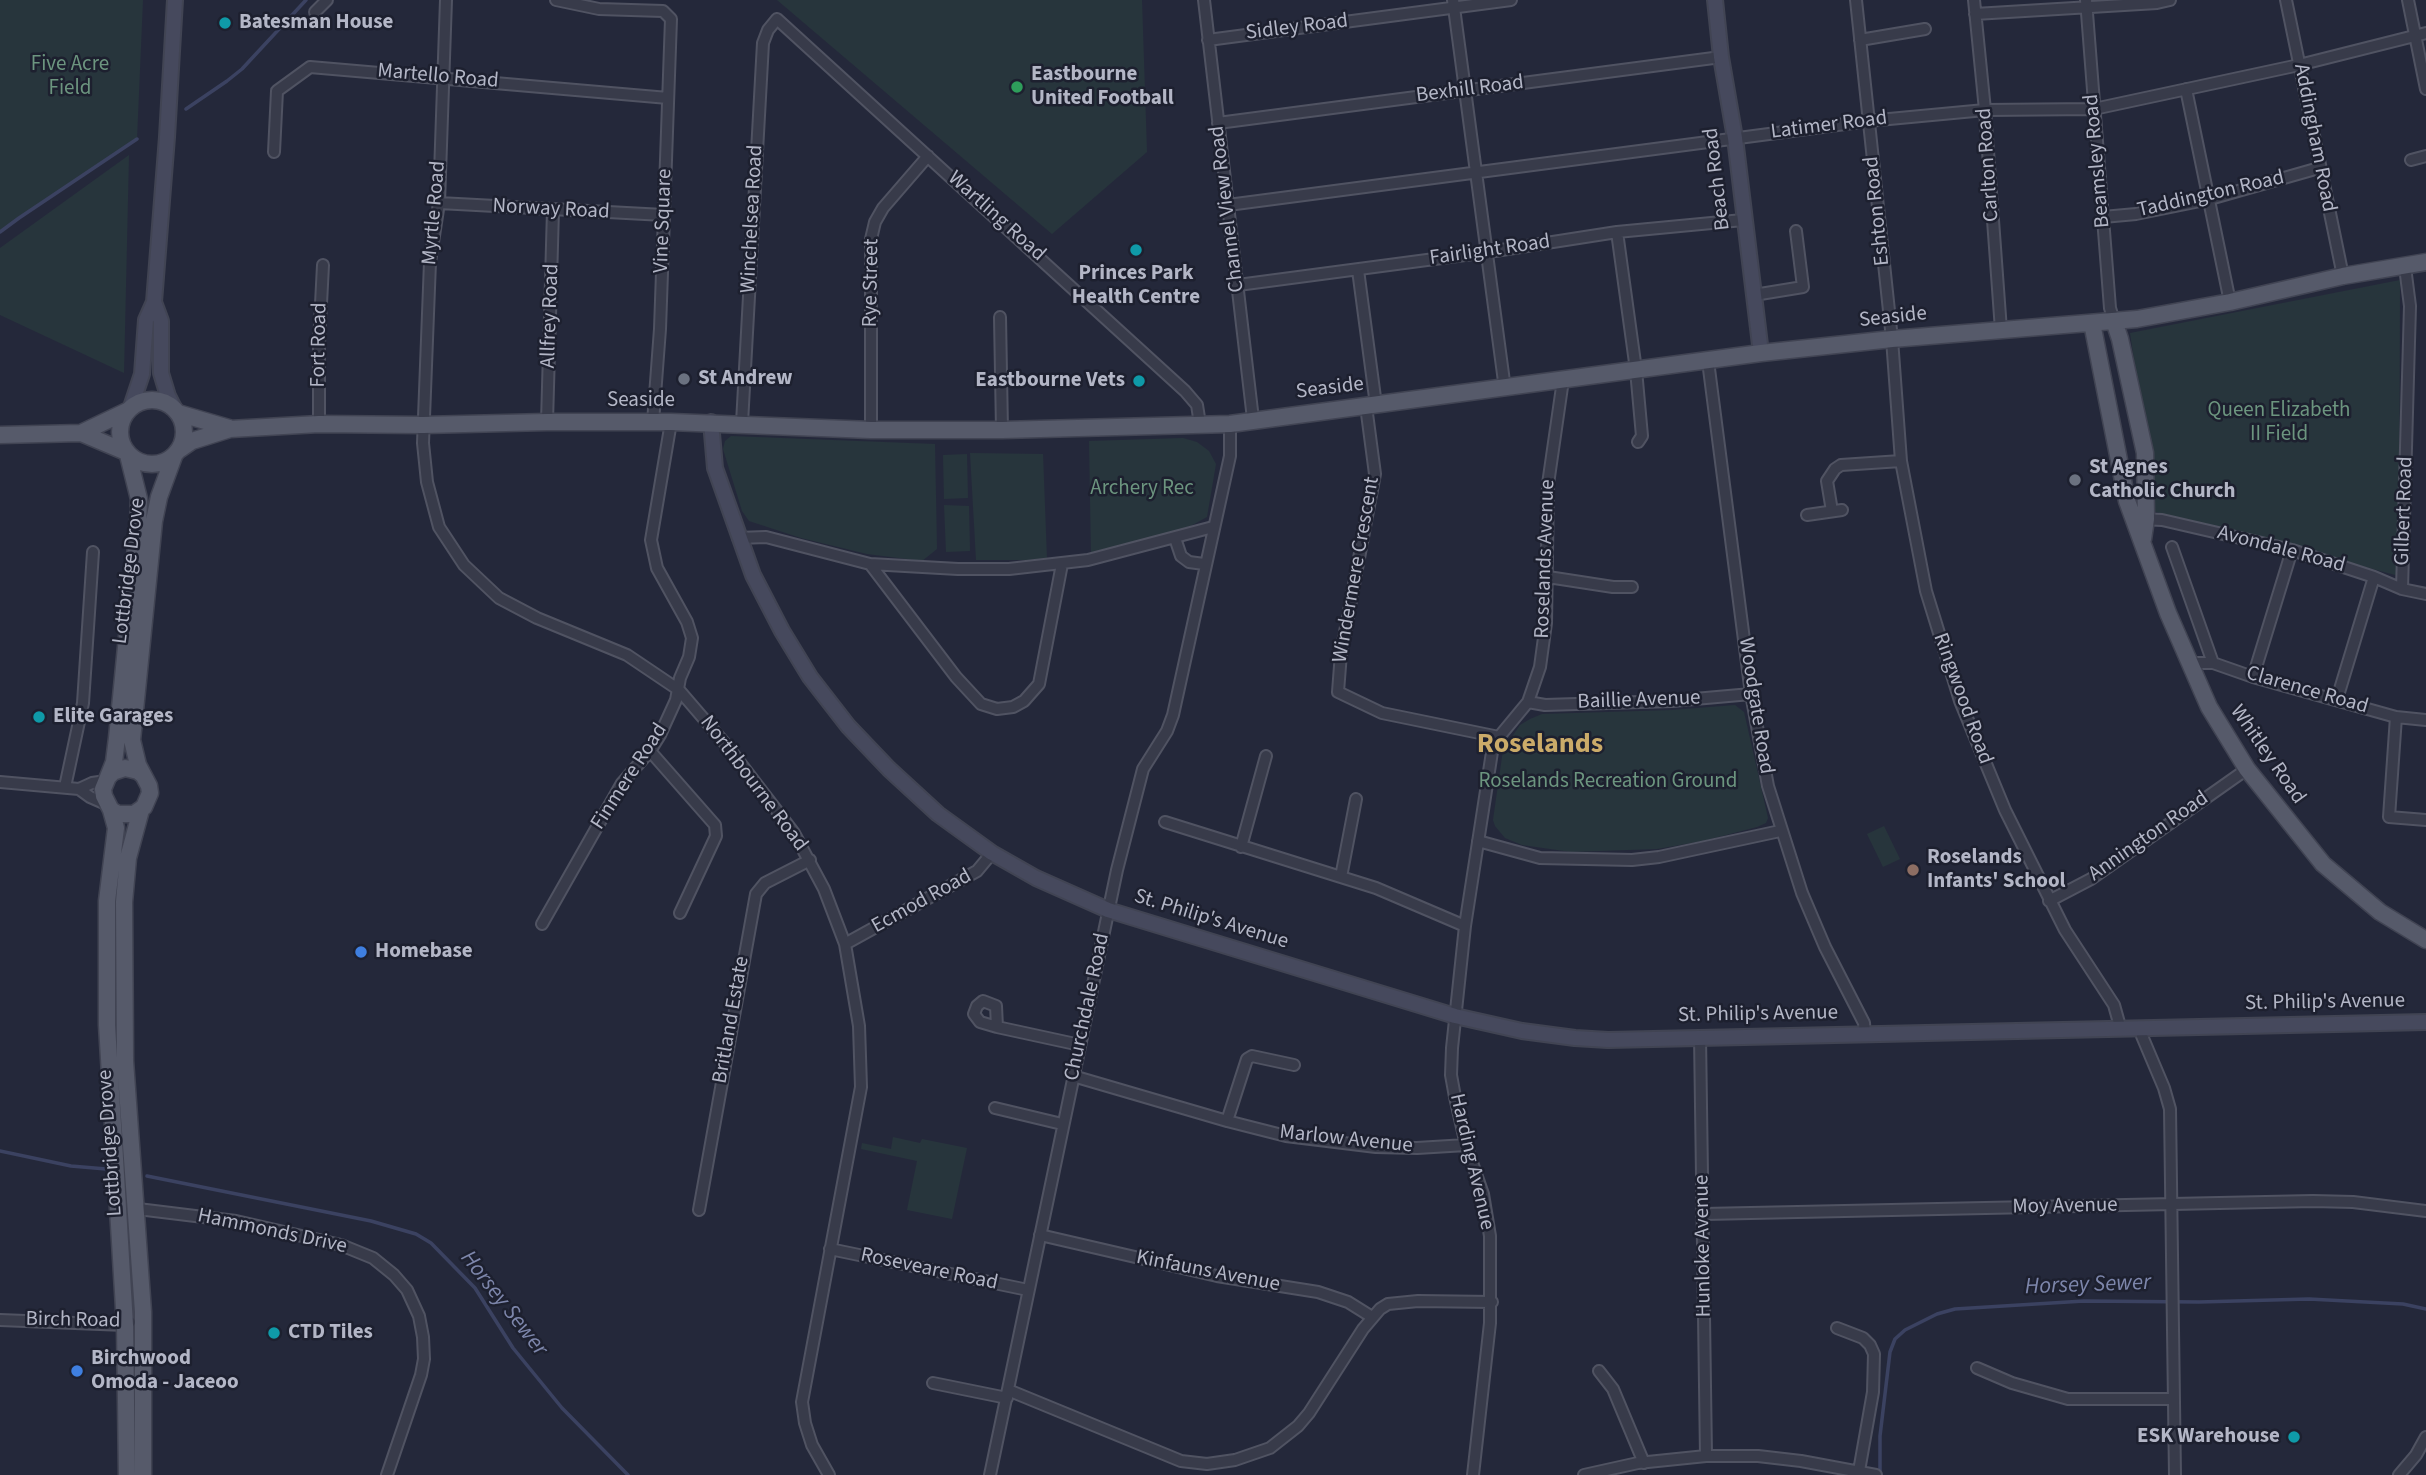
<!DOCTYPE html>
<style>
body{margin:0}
canvas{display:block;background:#24283a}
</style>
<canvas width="2426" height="1475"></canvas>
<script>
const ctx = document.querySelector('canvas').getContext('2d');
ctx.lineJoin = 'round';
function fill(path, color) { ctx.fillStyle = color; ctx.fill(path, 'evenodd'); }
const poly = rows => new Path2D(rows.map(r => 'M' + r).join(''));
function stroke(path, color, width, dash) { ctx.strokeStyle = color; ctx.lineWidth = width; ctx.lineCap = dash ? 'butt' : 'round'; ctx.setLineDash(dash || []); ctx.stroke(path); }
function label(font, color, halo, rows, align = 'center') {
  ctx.font = font + ' "Source Sans 3",sans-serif'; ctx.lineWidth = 5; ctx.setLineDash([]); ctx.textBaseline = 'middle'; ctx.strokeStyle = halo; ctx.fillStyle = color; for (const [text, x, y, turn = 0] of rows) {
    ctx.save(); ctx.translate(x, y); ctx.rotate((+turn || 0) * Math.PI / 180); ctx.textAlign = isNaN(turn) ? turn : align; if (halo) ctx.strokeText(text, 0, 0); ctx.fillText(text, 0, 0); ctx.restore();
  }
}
fill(poly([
 [0,0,143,0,137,139,0,231],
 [777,0,1142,0,1147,152,1052,234],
 [129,155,124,373,0,315,0,248],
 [2400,280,2399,576,2152,511,2142,415,2130,333],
 [731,436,935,444,937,549,922,561,867,554,801,538,749,521,742,511,723,449,725,441],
 [1183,438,1197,442,1209,451,1216,464,1207,517,1187,528,1091,554,1089,441],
 [970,453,1043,454,1047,560,976,560],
 [967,454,968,498,944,499,943,455],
 [944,505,969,506,970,551,946,552],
 [1735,705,1744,712,1768,818,1766,823,1757,827,1703,841,1657,849,1571,852,1522,845,1505,838,1495,826,1493,820,1503,750,1520,725,1530,719,1542,714,1672,710],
 [1884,826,1900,859,1883,867,1867,834],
 [893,1137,920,1143,922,1139,967,1148,952,1219,907,1210,917,1161,861,1149,862,1143,891,1149]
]), '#27353c');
stroke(poly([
 [186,109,227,81,242,69,306,0],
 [0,232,19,218,137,139],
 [0,1151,71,1166,106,1169],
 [147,1176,371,1221,416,1234,431,1243,475,1288,513,1348,562,1408,628,1475],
 [1880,1475,1880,1436,1890,1352,1895,1339,1905,1330,1937,1314,1955,1309,2084,1301,2199,1302,2309,1299,2403,1304,2426,1309]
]), '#3b4261', 3.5);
const street = poly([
 [446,0,439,203,430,262,423,443,427,482,439,527,464,565,499,598,537,618,627,655,679,690,728,747,794,833,824,889,845,944,859,1026,861,1087,802,1402,805,1423,812,1445,829,1475],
 [556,0,599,9,663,11,671,19,660,329,653,422],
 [1204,0,1253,419],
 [1453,0,1505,389],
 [1856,0,1892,339,1901,461,1926,591,1960,701,2005,810,2065,930,2114,1005,2121,1030],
 [1974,0,1985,110,2001,330],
 [2086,0,2110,308,2114,321],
 [2286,0,2343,276],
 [2408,0,2426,89],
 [315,12,327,0],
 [1975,14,2157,3,2170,0],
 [1208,40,1511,0],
 [1860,40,1925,29],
 [2186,89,2230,302],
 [1218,123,1721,57],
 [274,152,277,91,310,67,668,98],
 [2411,160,2426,156],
 [439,203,664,215],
 [1228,205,1868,121,1985,110,2094,109,2299,65,2426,33],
 [2103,217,2136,214,2210,199,2319,168],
 [1617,232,1636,370,1642,436,1638,442],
 [1358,270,1376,405],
 [1238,285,1495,251,1617,232,1743,220],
 [1754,295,1803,287,1796,231],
 [1000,317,1002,430],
 [1708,361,1751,694,1768,786,1802,893,1825,947,1864,1023,1865,1034],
 [1366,406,1375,474,1341,653,1338,692,1382,713,1499,737],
 [547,422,553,210],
 [742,423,763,43,768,30,777,19,1185,391,1197,405,1200,424],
 [319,424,319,343,323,265],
 [871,430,871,239,875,222,883,208,928,156],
 [1832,511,1827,481,1835,469,1841,465,1901,461],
 [1807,515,1842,510],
 [2142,519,2162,520,2292,550,2374,577,2402,589,2426,594],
 [738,538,766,537,870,564,958,569,1009,569,1088,560,1213,527],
 [1175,538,1181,556,1189,562,1204,564],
 [2172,547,2213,663],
 [870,564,956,677,981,704,997,709,1013,707,1024,701,1039,684,1062,564],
 [1548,577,1613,587,1632,587],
 [2402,589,2410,306,2405,267],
 [2188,663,2213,663,2253,677,2396,717,2426,720],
 [2253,677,2292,550],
 [2337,699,2374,577],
 [1528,702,1545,705,1672,701,1751,694],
 [2396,717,2389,817,2426,820],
 [650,751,715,825,716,836,680,913],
 [0,782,79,789,90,797,106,804],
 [65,787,83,703,93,552],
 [79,789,92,783,106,781],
 [1165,822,1376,888,1465,926],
 [1478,841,1540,858,1632,860,1659,857,1780,831],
 [1241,847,1266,756],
 [1341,877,1356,799],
 [2049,901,2091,879,2247,769],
 [542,924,622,783,650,751,660,735,676,700,680,678,689,657,692,638,687,622,657,568,651,540,671,422],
 [845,944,977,871,992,853],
 [997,1027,996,1006,983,1001,977,1006,974,1014,980,1022,997,1027,1080,1045],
 [2142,1029,2142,1036,2164,1088,2170,1109,2175,1475],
 [1700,1036,1706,1456],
 [1073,1076,1227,1121,1286,1136,1376,1147,1417,1148,1466,1145],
 [995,1108,1062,1124],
 [1227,1121,1247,1059,1252,1056,1294,1065],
 [138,1209,236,1221,341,1245,373,1258,394,1275,407,1290,419,1316,423,1337,424,1359,421,1375,387,1475],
 [699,1210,756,894,765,883,810,860],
 [1704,1214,2313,1201,2353,1202,2426,1211],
 [1040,1235,1217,1276,1318,1292,1348,1302,1372,1317],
 [830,1249,1028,1290],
 [0,1320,125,1325,130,1322],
 [1837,1328,1863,1338,1870,1345,1874,1354,1873,1392,1859,1471],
 [1977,1368,2012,1383,2068,1399,2174,1399],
 [1599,1371,1613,1389,1644,1463],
 [933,1383,1007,1398],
 [1008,1390,1181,1461,1207,1464,1235,1460,1270,1448,1298,1426,1309,1413,1363,1329,1380,1309,1388,1304,1418,1301,1492,1302],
 [990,1475,1117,870,1143,769,1167,731,1173,715,1230,456,1230,424],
 [1473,1475,1490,1323,1490,1236,1483,1194,1466,1145,1455,1097,1451,1075,1452,1048,1465,926,1492,752,1499,737,1528,702,1540,667,1546,623,1548,484,1563,380],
 [1584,1475,1638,1463,1706,1456,1758,1456,1801,1461,1876,1475],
 [2399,1475,2416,1455,2426,1437]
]);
const secondary = poly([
 [1715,0,1721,57,1735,138,1761,353],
 [154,302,161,321,161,373,168,396,175,410],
 [131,407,142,374,146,320,154,302,167,137,175,0],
 [711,422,715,468,753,575,782,631,810,677,848,726,889,769,938,814,992,853,1036,878,1108,910,1455,1016,1522,1031,1575,1038,1608,1040,2426,1022]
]);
const primary = poly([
 [2114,321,2120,339,2145,453,2146,519,2143,539],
 [2092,323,2127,501,2168,613,2209,707,2247,769,2323,864,2380,912,2426,940],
 '120 432a32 32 0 1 1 64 0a32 32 0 1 1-64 0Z',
 [178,413,229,428],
 [81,433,126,452],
 [0,435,81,433,127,411],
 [179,450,192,441,230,429,319,424,423,425,547,422,671,422,871,430,1002,430,1230,424,1761,353,1892,339,2137,319,2230,302,2343,276,2426,262],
 [143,775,138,771,125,768,113,772,108,777,103,789,104,796,111,810,118,814,134,814,144,807,150,793,149,786,138,765,132,740,154,521,159,497,174,456],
 [108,777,114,762,117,738,138,526,139,499,128,455],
 [111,810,116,828,107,901,107,1025,125,1325,127,1475],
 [141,810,128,858,124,902,125,1061,143,1312,143,1475]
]);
stroke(street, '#505362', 14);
stroke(secondary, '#414453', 18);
stroke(primary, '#414453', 19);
stroke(street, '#383b4a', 10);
stroke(secondary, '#46495d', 14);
stroke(primary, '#565a6a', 16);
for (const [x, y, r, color] of [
 [225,23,7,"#0f9aa8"],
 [1017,87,7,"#2e9e5b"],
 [1136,250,7,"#0f9aa8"],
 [684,379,7,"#6b7280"],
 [1139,381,7,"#0f9aa8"],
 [2075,480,7,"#6b7280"],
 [39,717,7,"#0f9aa8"],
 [1913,870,7,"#8d6e63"],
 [361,952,7,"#3f7fe0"],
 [274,1333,7,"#0f9aa8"],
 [77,1371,7,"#3f7fe0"],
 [2294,1437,7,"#0f9aa8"]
]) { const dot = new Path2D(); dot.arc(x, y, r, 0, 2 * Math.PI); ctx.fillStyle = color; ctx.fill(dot); stroke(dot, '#1d202f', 2.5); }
label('bold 21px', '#b3b6c6', '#1d202f', [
 ["Batesman House",239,23],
 ["Eastbourne",1031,75],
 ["United Football",1031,99],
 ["Princes Park",1136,274,"center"],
 ["Health Centre",1136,298,"center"],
 ["St Andrew",698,379],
 ["Eastbourne Vets",1125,381,"right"],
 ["St Agnes",2089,468],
 ["Catholic Church",2089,492],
 ["Elite Garages",53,717],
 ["Roselands",1927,858],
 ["Infants' School",1927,882],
 ["Homebase",375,952],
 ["CTD Tiles",288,1333],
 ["Birchwood",91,1359],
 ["Omoda - Jaceoo",91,1383],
 ["ESK Warehouse",2280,1437,"right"]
], 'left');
label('21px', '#b3b6c6', '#1d202f', [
 ["Sidley Road",1297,28,-7],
 ["Martello Road",438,77,5],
 ["Bexhill Road",1470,90,-7],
 ["Latimer Road",1829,126,-7],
 ["Addingham Road",2314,138,79],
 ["Beamsley Road",2098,161,-95],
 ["Carlton Road",1989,165,-94],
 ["Beach Road",1718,179,-97],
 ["Taddington Road",2211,195,-13],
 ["Channel View Road",1228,209,-97],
 ["Norway Road",551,210,3],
 ["Eshton Road",1878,211,-96],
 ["Myrtle Road",435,213,-85],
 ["Wartling Road",996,217,42],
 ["Winchelsea Road",753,219,-87],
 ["Vine Square",664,221,-88],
 ["Fairlight Road",1490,251,-8],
 ["Rye Street",872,283,-89],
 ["Allfrey Road",551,316,-88],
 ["Seaside",1893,318,-6],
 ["Fort Road",320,345,-89],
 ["Seaside",1330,389,-7],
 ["Seaside",641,401],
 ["Gilbert Road",2405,511,-88],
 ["Avondale Road",2281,550,15],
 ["Roselands Avenue",1546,559,-88],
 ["Windermere Crescent",1357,570,-80],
 ["Lottbridge Drove",130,571,-83],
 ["Clarence Road",2307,691,16],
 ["Ringwood Road",1962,699,70],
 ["Baillie Avenue",1639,701,-2],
 ["Woodgate Road",1755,706,81],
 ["Whitley Road",2267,755,55],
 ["Finmere Road",630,777,-57],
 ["Northbourne Road",753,784,53],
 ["Annington Road",2149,837,-35],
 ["Ecmod Road",922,902,-29],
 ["St. Philip's Avenue",1211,920,17],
 ["St. Philip's Avenue",2325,1003,-1],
 ["Churchdale Road",1088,1007,-78],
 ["St. Philip's Avenue",1758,1015,-1],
 ["Britland Estate",732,1020,-80],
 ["Marlow Avenue",1346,1140,6],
 ["Lottbridge Drove",111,1143,-94],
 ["Harding Avenue",1471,1162,77],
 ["Moy Avenue",2065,1207,-1],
 ["Hammonds Drive",272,1232,12],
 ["Hunloke Avenue",1704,1246,-91],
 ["Roseveare Road",929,1270,12],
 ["Kinfauns Avenue",1208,1272,11],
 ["Birch Road",73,1321,1]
]);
label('21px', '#6c957f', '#1d202f', [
 ["Five Acre",70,65],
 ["Field",70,89],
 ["Queen Elizabeth",2279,411],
 ["II Field",2279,435],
 ["Archery Rec",1142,489],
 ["Roselands Recreation Ground",1608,782]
]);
label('italic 23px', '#7d86ab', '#1d202f', [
 ["Horsey Sewer",2088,1286,-2],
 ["Horsey Sewer",503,1304,52]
]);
label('bold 28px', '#cbab69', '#1d202f', [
 ["Roselands",1540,746]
]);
</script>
